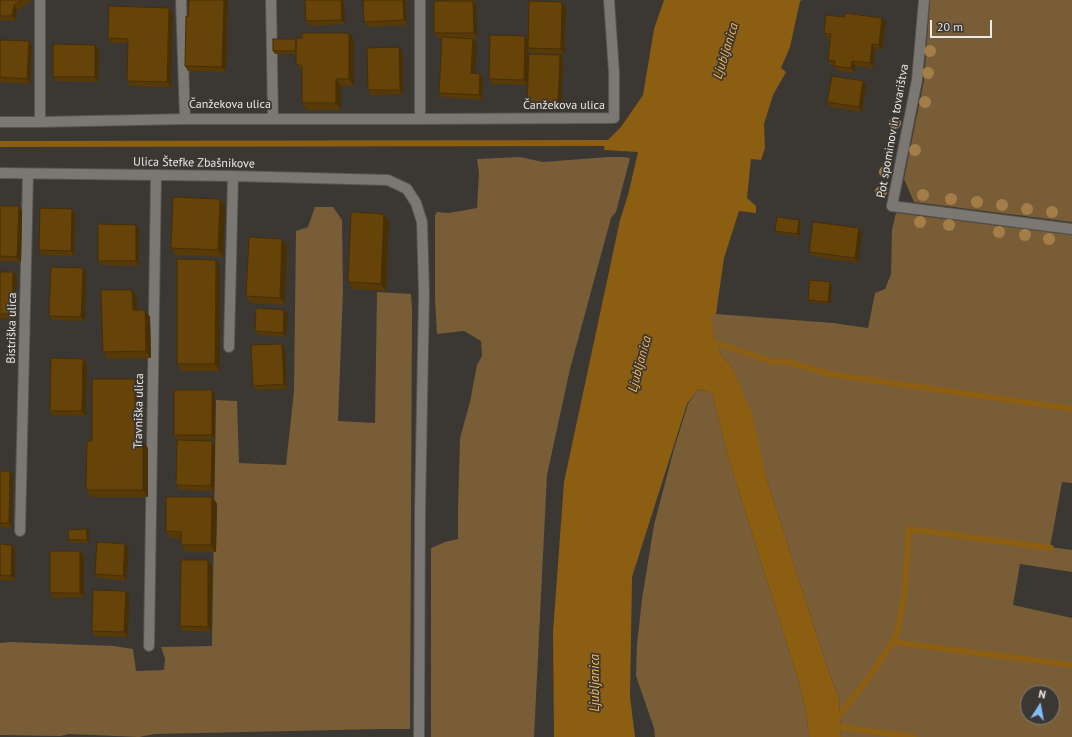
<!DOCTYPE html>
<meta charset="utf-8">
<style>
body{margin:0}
#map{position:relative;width:1072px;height:737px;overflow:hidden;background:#3b3733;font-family:"PT Sans",sans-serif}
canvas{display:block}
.north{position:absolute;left:1020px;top:685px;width:40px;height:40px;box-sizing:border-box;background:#3b3733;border:1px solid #817e7b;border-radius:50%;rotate:11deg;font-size:11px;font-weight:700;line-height:16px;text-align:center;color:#ebe9e6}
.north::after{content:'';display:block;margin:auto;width:14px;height:18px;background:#86bbfb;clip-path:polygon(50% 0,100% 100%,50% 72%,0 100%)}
.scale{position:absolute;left:930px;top:20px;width:62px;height:18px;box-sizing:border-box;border:2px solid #ebe9e6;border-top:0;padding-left:5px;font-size:12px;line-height:14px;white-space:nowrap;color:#ebe9e6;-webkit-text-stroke:3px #3b3733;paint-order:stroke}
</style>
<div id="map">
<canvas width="1072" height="737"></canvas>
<div class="north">N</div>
<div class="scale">20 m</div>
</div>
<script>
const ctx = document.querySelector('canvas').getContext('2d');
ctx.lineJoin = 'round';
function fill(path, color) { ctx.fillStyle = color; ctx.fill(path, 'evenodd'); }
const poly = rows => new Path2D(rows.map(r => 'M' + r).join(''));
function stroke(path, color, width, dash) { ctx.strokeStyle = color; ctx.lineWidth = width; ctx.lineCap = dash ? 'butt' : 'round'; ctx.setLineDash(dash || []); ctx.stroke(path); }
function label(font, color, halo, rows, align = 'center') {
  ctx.font = font + ' "PT Sans",sans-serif'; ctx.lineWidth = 3.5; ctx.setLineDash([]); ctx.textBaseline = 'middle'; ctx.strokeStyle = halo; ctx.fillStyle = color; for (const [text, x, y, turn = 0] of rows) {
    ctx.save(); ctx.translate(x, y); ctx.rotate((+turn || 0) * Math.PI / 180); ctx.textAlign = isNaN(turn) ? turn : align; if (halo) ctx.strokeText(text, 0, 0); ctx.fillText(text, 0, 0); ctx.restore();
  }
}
fill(poly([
 [930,0,1072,0,1072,222,914,202,904,179,924,81],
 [520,157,543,162,608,157,623,157,630,158,616,212,611,218,570,369,547,475,534,737,431,737,431,548,445,542,458,539,458,508,460,438,470,402,477,365,482,356,481,341,464,331,437,334,435,299,435,215,437,212,449,213,477,208,479,173,477,159],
 [315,207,333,207,342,220,343,291,338,421,375,423,377,292,411,294,412,309,410,729,381,729,155,734,139,737,69,734,60,736,0,735,0,643,11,642,114,646,133,649,136,671,164,670,165,659,161,647,212,646,216,400,237,401,239,463,286,465,294,391,296,231,308,227],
 [896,213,1072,235,1072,483,1062,482,1050,547,1072,550,1072,572,1020,564,1013,605,1072,618,1072,737,841,737,839,698,828,670,766,477,732,367,721,354,715,342,710,315,716,314,833,323,868,328,875,293,885,289,891,274,892,230],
 [1028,693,1052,693,1052,717,1028,717],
 [698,389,712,393,728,457,798,679,806,712,808,730,810,737,655,737,654,728,636,676,637,644,642,599,654,525,674,449,688,404]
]), '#795d37');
fill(poly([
 [664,0,802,0,800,1,790,47,781,68,786,72,773,95,764,124,765,148,761,160,751,159,747,198,756,206,756,213,739,211,724,258,716,314,711,316,715,342,721,354,732,367,752,414,766,477,828,670,839,698,841,737,810,737,808,730,806,712,798,679,728,457,712,393,698,389,687,404,632,577,630,697,635,737,554,737,553,632,564,482,620,220,628,195,638,152,604,150,605,143,621,127,643,95,654,29]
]), '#8c5e12');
stroke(poly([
 [0,144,612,143],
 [707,340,774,362,784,361,830,374,1072,409],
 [893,642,1072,665],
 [833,715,840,714,864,684,893,642,897,632,904,597,909,529,1051,548],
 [832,726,914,737]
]), '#8c5e12', 6);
const service = poly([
 [40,0,40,122],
 [181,0,185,119],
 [271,0,273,118],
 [892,206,917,80,924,0],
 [20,531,28,174],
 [149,646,156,175]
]);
const pedestrian = poly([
 [892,206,1072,229]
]);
const minor = poly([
 [420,0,420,119],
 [0,122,40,122,185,119,420,119,614,118,614,72,609,0],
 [0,173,233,176,388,180,407,189,416,203,422,222,424,294,420,511,419,737],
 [229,347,233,176]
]);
stroke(service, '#565450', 12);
stroke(pedestrian, '#565450', 12);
stroke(minor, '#565450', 12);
stroke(service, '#7b7873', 10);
stroke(pedestrian, '#7b7873', 10);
stroke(minor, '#7b7873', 10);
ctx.fillStyle = '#a47e48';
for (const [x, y] of [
 [930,51],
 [928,73],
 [925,102],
 [895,123],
 [915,150],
 [885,172],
 [881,192],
 [923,195],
 [951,199],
 [977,202],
 [1002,205],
 [1027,209],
 [1052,212],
 [920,222],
 [949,225],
 [999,232],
 [1025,235],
 [1049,239]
]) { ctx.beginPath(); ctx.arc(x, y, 6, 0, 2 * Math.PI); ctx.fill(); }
fill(poly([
 [0,0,33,0,17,10,16,21,0,20],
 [189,0,228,0,226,72,188,71,185,66],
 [305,0,344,0,345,24,310,26,306,21],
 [406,0,407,25,368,27,364,22],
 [443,0,476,0,476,2,475,2,477,5,477,38,466,38,473,39,477,43,475,74,483,79,482,100,442,97,439,93,442,38,438,38,434,33,443,1],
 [562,2,566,7,564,54,531,53,528,49,528,85,492,84,489,79,528,40],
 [173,13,171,87,130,86,127,81,128,43,111,43,108,38],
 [886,22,882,50,875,49,873,68,855,66,855,73,837,71,834,66,834,65,831,65,828,60,830,38,827,38,824,33],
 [0,40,29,41,32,46,30,84,0,82],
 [354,40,354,86,341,86,341,110,307,110,302,103,302,71,296,64,296,54,275,54,273,51],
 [99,50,98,82,56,81,53,77],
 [403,52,403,94,371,95,368,90],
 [560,55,563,60,561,108,531,107,527,102],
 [863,81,866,86,862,112,831,107,827,102],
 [220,199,225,206,223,257,176,255,171,248],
 [0,206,22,211,21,262,0,261],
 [72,209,75,214,74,256,42,255,39,250],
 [389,221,386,291,353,289,348,282],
 [801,223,799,237,777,233,775,231],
 [136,225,139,230,139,266,101,265,98,261],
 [862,233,858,263,812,256,809,252],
 [287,245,285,305,251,303,246,296],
 [220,267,220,371,182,371,177,364],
 [83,268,86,272,85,321,53,320,49,316],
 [0,272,17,277,15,319,0,318],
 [832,285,830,304,810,302,808,300],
 [132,290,137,297,138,310,145,310,150,317,151,358,108,359,103,352],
 [284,310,288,315,286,337,258,335,255,331],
 [285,349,287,389,256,390,253,386],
 [83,359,87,364,86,416,53,415,50,411],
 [140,386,140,441,148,448,148,497,91,497,86,490,92,441],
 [215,395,215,439,177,440,174,435],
 [212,441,215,445,214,491,180,490,176,485],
 [0,471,10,471,13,476,12,528,0,527],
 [212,497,217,504,216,552,186,552,181,545,181,538,171,538,166,531],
 [89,532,89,543,70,543,69,540],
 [0,544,12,545,15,550,15,581,0,580],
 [129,549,126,581,98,578,95,574],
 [80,551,84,556,84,597,53,598,50,593],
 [212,565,211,631,183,631,180,626],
 [129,596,128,637,95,636,92,631]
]), '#583a08');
fill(poly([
 [224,0,228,0,226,72,222,67],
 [341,0,344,0,345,24,342,20],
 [403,0,406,0,407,25,404,20],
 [473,1,477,5,477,38,474,33],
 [562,2,566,7,564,54,561,49],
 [14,5,17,10,16,21,12,16],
 [169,8,173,13,171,87,167,82],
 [882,18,886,22,882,50,879,45],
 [349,33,354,40,354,86,349,79],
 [525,36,528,41,528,85,524,80],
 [473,39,477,43,475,78,471,73],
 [29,41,32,46,30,84,27,79],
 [872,44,875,49,873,68,870,63],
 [95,45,99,50,98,82,95,77],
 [399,47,403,52,403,94,400,90],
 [560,55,563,60,561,108,558,103],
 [852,61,855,66,855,73,851,68],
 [480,74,483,79,482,100,479,95],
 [336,79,341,86,341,110,336,103],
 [863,81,866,86,862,112,859,107],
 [220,199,225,206,223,257,218,250],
 [19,206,22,211,21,262,17,257],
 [72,209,75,214,74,256,71,251],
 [384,214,389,221,386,291,381,284],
 [799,220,801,223,799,237,797,234],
 [136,225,139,230,139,266,136,261],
 [859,228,862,233,858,263,855,258],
 [282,239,287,245,285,305,280,298],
 [216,260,220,267,220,371,215,364],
 [83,268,86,272,85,321,81,317],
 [13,272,17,277,15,319,12,314],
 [830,282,832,285,830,304,828,302],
 [132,290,137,297,138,317,133,310],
 [145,310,150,317,151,358,146,351],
 [284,310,288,315,286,337,283,333],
 [282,344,285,349,287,389,284,384],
 [83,359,87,364,86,416,82,411],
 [135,379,140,386,140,448,135,441],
 [212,390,215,395,215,439,212,435],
 [143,441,148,448,148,497,143,490],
 [212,441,215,445,214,491,211,486],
 [10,471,13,476,12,528,9,523],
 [212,497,217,504,216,552,211,545],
 [87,529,89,532,89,543,87,540],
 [125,544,129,549,126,581,123,576],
 [12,545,15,550,15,581,11,576],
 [80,551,84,556,84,597,80,593],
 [208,560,212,565,211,631,208,627],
 [126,591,129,596,128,637,124,632]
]), '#472f06');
const building = poly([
 [0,0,22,0,14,5,12,16,0,16,0,0],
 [189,0,224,0,222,67,185,66,186,16,188,17,189,0],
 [305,0,341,0,342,20,306,21,305,0],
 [363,0,403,0,404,20,364,22,363,0],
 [434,1,473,1,474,33,434,33,434,1],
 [529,1,562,2,561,49,528,48,529,1],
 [109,6,169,8,167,82,127,81,128,39,108,38,109,6],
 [845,13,882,18,879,45,872,44,870,63,852,61,851,68,834,66,835,61,828,60,831,34,824,33,826,15,845,17,845,13],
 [302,33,349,33,349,79,336,79,336,103,302,103,302,66,296,64,296,38,302,38,302,33],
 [490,35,525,36,524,80,489,79,490,35],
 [442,37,473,39,471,73,480,74,479,95,439,93,442,37],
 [273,39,296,39,296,51,273,51,273,39],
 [0,40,29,41,27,79,0,77,0,40],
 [53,44,95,45,95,77,53,77,53,44],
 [399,47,400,90,368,90,367,48,399,47],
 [529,54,560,55,558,103,527,102,529,54],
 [832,76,863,81,859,107,827,102,832,76],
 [173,197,220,199,218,250,171,248,173,197],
 [0,206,19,206,17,257,0,256,0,206],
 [40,208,72,209,71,251,39,250,40,208],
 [351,212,384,214,381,284,348,282,351,212],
 [777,217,799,220,797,234,775,231,777,217],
 [813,222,859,228,855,258,809,252,813,222],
 [98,224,136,225,136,261,98,261,98,224],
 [249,237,282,239,280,298,246,296,249,237],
 [177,259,216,260,215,364,177,364,177,259],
 [51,267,83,268,81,317,49,316,51,267],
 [0,272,13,272,12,314,0,314,0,272],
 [810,280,830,282,828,302,808,300,810,280],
 [101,290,132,290,133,310,145,310,146,351,103,352,101,290],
 [256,308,284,310,283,333,255,331,256,308],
 [282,344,284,384,253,386,251,345,282,344],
 [51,358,83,359,82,411,50,411,51,358],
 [92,379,135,379,135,441,143,441,143,490,86,490,87,441,92,441,92,379],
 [174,390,212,390,212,435,174,435,174,390],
 [177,440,212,441,211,486,176,485,177,440],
 [0,471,10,471,9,523,0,523,0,471],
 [166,497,212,497,211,545,181,545,181,532,166,531,166,497],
 [87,529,87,540,69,540,68,530,87,529],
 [97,542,125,544,123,576,95,574,97,542],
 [0,544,12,545,11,576,0,575,0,544],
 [50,551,80,551,80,593,50,593,50,551],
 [181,560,208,560,208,627,180,626,181,560],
 [93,590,126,591,124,632,92,631,93,590]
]);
fill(building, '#664309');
stroke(building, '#472f06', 1);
label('12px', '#ebe9e6', '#3b3733', [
 ["Čanžekova ulica",230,105],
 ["Čanžekova ulica",564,106],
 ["Pot spominov in tovarištva",893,131,-80],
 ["Ulica Štefke Zbašnikove",194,163,1],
 ["Bistriška ulica",12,328,-89],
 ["Travniška ulica",139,411,-89]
]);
label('italic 13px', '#f9b85a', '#3b3733', [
 ["Ljubljanica",726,51,-73],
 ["Ljubljanica",640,364,-75],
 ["Ljubljanica",595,683,-90]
]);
</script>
